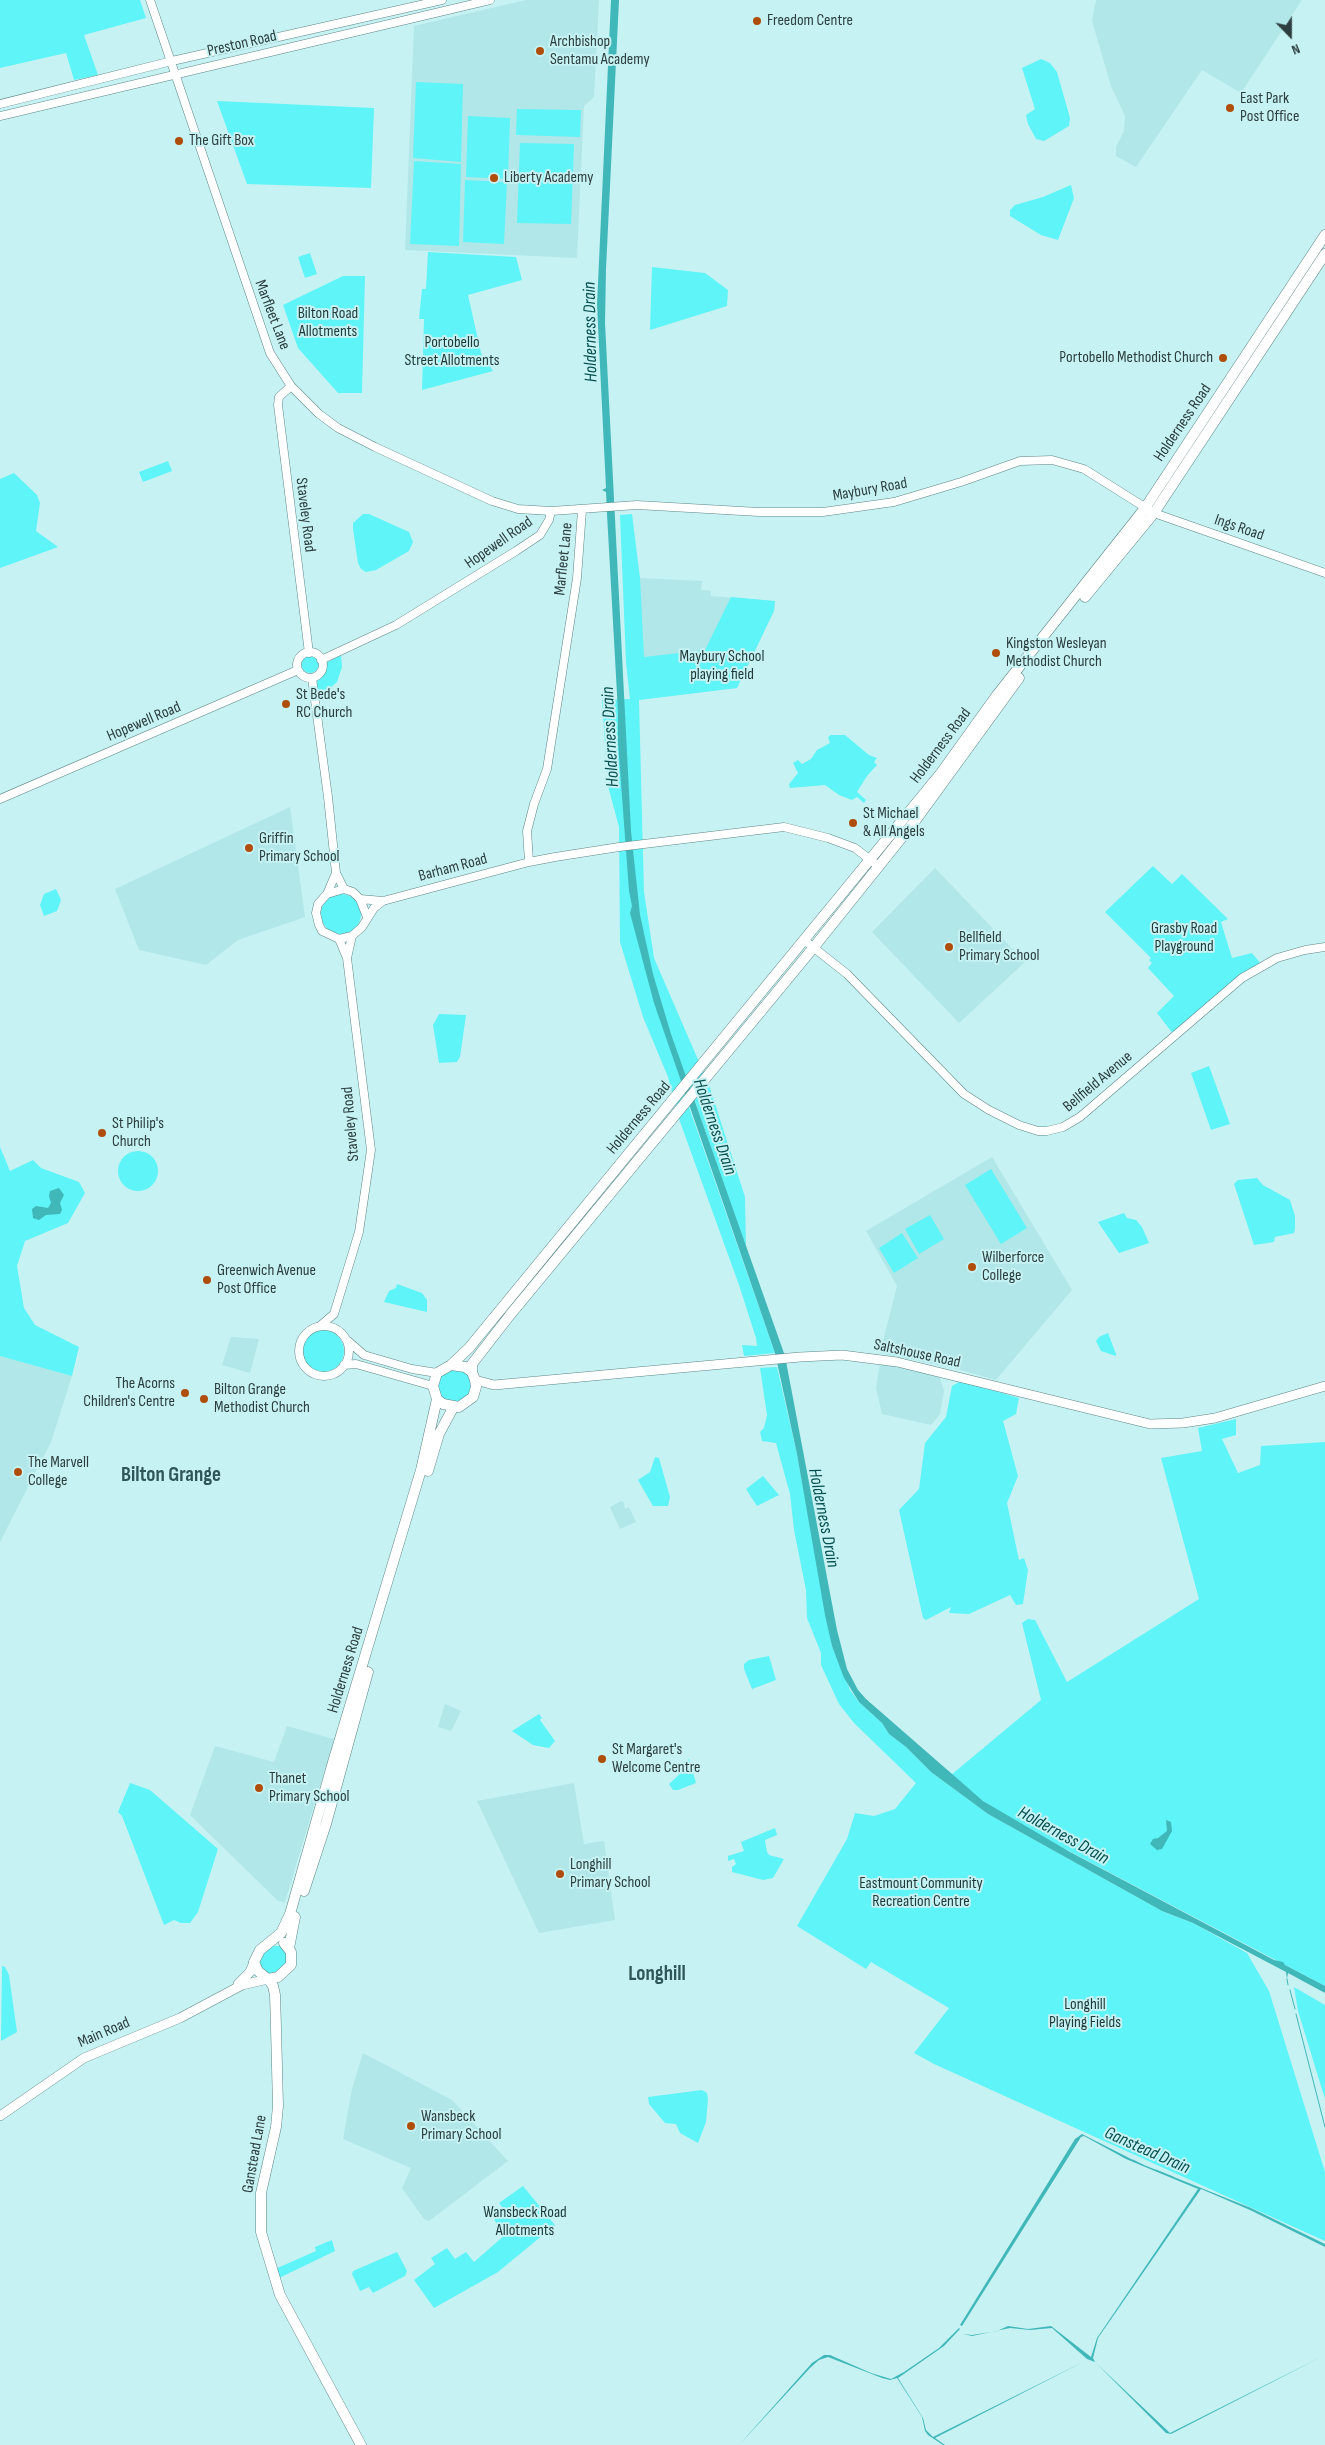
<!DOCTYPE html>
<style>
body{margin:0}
#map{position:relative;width:1325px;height:2445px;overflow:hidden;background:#c7f2f3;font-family:"Sofia Sans Condensed",sans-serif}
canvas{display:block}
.north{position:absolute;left:1265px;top:10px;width:50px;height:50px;-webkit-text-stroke:4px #c7f2f3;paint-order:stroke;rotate:158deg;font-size:14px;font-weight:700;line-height:20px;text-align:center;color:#2c3e3e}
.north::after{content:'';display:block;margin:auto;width:18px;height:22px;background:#2c3e3e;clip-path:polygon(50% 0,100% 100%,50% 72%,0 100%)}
</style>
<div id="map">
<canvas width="1325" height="2445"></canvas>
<div class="north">N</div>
</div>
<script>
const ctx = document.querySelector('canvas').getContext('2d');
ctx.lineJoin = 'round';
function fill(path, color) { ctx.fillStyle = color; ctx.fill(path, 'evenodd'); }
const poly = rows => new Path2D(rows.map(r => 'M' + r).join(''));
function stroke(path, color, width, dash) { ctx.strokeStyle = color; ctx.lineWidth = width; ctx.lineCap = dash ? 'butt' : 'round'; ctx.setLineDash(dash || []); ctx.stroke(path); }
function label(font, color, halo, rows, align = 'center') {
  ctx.font = font + ' "Sofia Sans Condensed",sans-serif'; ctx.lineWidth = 4; ctx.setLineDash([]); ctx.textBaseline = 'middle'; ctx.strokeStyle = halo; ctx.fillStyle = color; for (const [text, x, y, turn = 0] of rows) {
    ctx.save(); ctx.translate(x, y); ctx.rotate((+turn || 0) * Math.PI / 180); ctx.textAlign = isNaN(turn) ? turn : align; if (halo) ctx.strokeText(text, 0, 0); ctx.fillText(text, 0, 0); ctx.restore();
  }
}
fill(poly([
 [526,0,599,0,594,97,584,106,577,258,405,250,414,26],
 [1096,0,1302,0,1241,93,1202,70,1136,167,1116,156,1116,147,1124,131,1125,116,1111,86,1092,21],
 [640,578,702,581,701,590,711,591,711,596,775,601,774,611,737,688,639,700],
 [290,807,305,917,238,940,206,965,139,950,115,889],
 [935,868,1025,962,959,1023,872,932],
 [992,1157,1072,1290,996,1380,953,1368,880,1353,897,1286,866,1231],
 [231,1337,259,1339,250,1373,222,1365],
 [0,1356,72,1376,51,1442,0,1542],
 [880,1363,939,1375,944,1391,940,1414,931,1425,882,1414,876,1388],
 [621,1501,624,1502,625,1509,629,1507,636,1522,620,1529,610,1507],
 [445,1704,461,1711,451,1731,438,1727],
 [287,1726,334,1739,285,1902,278,1901,190,1815,215,1746,274,1762],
 [574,1783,584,1844,604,1841,615,1920,539,1933,477,1801],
 [363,2053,452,2100,508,2161,429,2221,424,2219,402,2188,411,2168,343,2139,352,2089]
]), '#b1e7e8');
fill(poly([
 [0,0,140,0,146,18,84,35,98,75,74,80,66,53,0,68],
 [1041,59,1050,63,1057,72,1070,118,1069,126,1044,141,1036,139,1028,124,1026,115,1035,109,1022,68],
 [416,82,463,84,461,162,413,158],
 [217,101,374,108,371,188,247,184],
 [517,109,581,110,580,137,516,135],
 [468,116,510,118,508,179,466,177],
 [520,143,574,144,571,224,517,223],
 [414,161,461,164,459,246,410,244],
 [465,180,507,182,504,244,463,242],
 [1071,185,1074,198,1058,240,1041,235,1010,216,1010,210,1015,205,1043,197],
 [428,252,516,257,522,280,468,295,481,353,493,371,422,390,424,319,419,319,422,289,426,289],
 [310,253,317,274,305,278,298,257],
 [652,267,705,273,728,290,727,306,650,330],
 [343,276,365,276,362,393,338,393,298,348,283,305],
 [168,461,172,471,143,482,139,472],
 [14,473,37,495,40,503,36,531,58,547,0,568,0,479],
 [363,514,369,514,409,532,413,542,409,551,376,570,366,572,361,569,358,563,353,529,353,523],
 [632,514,640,578,644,657,705,650,731,597,775,601,774,611,737,688,639,700,644,892,654,958,709,1085,745,1197,746,1249,695,1101,689,1107,775,1353,744,1356,742,1345,757,1346,756,1338,739,1285,679,1119,668,1077,643,1017,620,942,619,827,608,786,602,700,630,699,626,662,620,515],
 '301 664a9 9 0 1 1 18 0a9 9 0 1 1-18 0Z',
 [341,655,342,667,337,682,327,691,317,696,315,682,324,674,326,663],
 [831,735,845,735,869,755,877,758,874,762,877,765,867,776,857,792,866,800,864,803,857,797,852,800,839,795,825,785,790,788,789,784,798,773,793,763,798,760,802,764,811,759,817,750,830,743,828,737],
 [1153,866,1172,884,1182,874,1228,919,1221,922,1232,958,1252,953,1261,964,1174,1035,1157,1013,1174,996,1148,968,1152,963,1149,960,1151,958,1105,912],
 [56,889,61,900,57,911,44,916,40,905,44,894],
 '321 914a20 20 0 1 1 40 0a20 20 0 1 1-40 0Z',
 [439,1014,466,1015,460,1057,457,1062,439,1063,433,1025],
 [1209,1066,1230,1124,1211,1130,1191,1073],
 [0,1147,10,1171,33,1160,41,1168,79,1182,85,1193,68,1223,25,1241,17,1266,24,1308,35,1325,79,1347,72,1376,0,1356],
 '118 1171a20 20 0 1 1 40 0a20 20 0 1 1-40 0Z',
 [991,1169,1027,1228,1001,1244,965,1185],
 [1257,1178,1263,1185,1290,1200,1295,1216,1295,1229,1294,1233,1275,1237,1274,1242,1254,1245,1234,1184,1238,1180],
 [1124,1213,1127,1218,1136,1220,1142,1227,1149,1243,1119,1253,1098,1222],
 [930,1215,944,1239,919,1254,905,1229],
 [902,1233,918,1258,894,1273,879,1248],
 [397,1284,422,1293,427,1300,427,1312,384,1302,389,1291,396,1288],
 '302 1351a21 21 0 1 1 42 0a21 21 0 1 1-42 0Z',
 [1108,1333,1116,1354,1116,1356,1101,1351,1096,1341,1099,1337],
 [777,1367,797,1454,832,1646,850,1690,859,1702,882,1723,889,1734,906,1747,931,1772,988,1814,1162,1911,1193,1923,1247,1953,1269,1991,1325,2172,1325,2241,934,2064,914,2053,949,2008,871,1962,866,1969,797,1926,847,1839,855,1813,874,1816,895,1809,916,1783,854,1723,839,1704,821,1665,821,1653,807,1618,806,1590,794,1530,790,1494,776,1443,762,1441,760,1432,764,1428,767,1415,760,1368],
 [461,1369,470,1376,472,1391,461,1403,442,1399,437,1382,438,1377,447,1370],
 [961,1381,1019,1398,1016,1414,1003,1421,1018,1476,1007,1503,1019,1560,1024,1558,1028,1570,1023,1604,1016,1605,1010,1595,969,1614,949,1613,951,1607,926,1620,923,1618,899,1510,919,1489,925,1443,946,1417,952,1386],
 [1236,1419,1236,1435,1222,1439,1238,1473,1260,1465,1261,1446,1325,1442,1325,1986,1027,1829,983,1801,951,1775,1041,1700,1022,1623,1028,1619,1035,1620,1067,1682,1199,1599,1161,1458,1202,1451,1198,1428],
 [655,1457,659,1458,670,1497,668,1506,653,1506,638,1480,650,1472],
 [763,1476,779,1495,757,1506,746,1489],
 [769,1656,776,1680,752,1689,744,1669,744,1664,749,1660],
 [539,1714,542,1718,540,1720,555,1741,549,1748,533,1745,512,1731],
 [689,1759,696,1783,678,1790,673,1790,669,1784,682,1772,676,1766],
 [130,1783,150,1790,218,1849,198,1912,190,1923,181,1923,174,1920,164,1925,122,1816,118,1812],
 [775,1828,777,1835,765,1840,767,1852,769,1855,784,1859,773,1878,763,1880,732,1872,732,1867,736,1864,734,1859,728,1861,728,1856,744,1851,741,1842],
 [271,1946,280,1946,287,1952,287,1966,273,1976,260,1970,259,1957],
 [2,1966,5,1967,9,1975,17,2032,1,2041],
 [1294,1987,1325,2005,1325,2099,1298,2011],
 [702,2090,707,2093,708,2099,706,2122,698,2143,680,2133,676,2124,665,2123,649,2104,648,2097],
 [523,2186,555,2225,498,2272,434,2308,414,2280,435,2264,431,2258,447,2248,455,2259,466,2252,474,2262,506,2234,494,2220,505,2211,499,2203],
 [332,2240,335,2251,277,2279,275,2269,316,2251,315,2247],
 [397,2252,407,2271,405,2276,373,2293,369,2287,360,2291,352,2274,353,2271]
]), '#5ff4f7');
fill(poly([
 [611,0,619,0,606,269,605,323,631,831,640,915,653,974,671,1034,785,1356,837,1630,847,1669,858,1690,866,1699,983,1801,1070,1852,1274,1960,1283,1962,1285,1965,1325,1986,1325,1993,1288,1973,1287,1979,1286,1972,1193,1923,1162,1911,988,1814,931,1772,906,1747,889,1734,882,1723,859,1702,844,1678,832,1646,825,1615,797,1454,775,1353,654,1003,630,913,632,906,629,891,618,742,618,712,607,514,606,492,602,490,606,488,597,305],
 [59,1188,64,1195,60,1203,62,1210,60,1214,46,1215,39,1220,33,1218,32,1209,36,1206,48,1208,51,1203,49,1196,50,1191],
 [1166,1820,1171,1822,1172,1831,1162,1849,1157,1850,1150,1844,1153,1839,1158,1838,1167,1831],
 [1082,2134,1139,2163,1251,2208,1325,2244,1325,2247,1250,2210,1201,2189,1098,2338,1093,2358,1095,2362,1087,2359,1052,2328,1030,2330,1010,2328,972,2336,963,2334,972,2335,997,2331,1008,2326,1028,2329,1051,2326,1091,2357,1097,2338,1198,2189,1126,2159,1084,2136,1081,2137,962,2326,960,2325,1075,2139],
 [959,2328,960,2329,944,2346,898,2378,923,2418,926,2430,933,2437,1085,2361,935,2438,945,2445,943,2445,928,2435,925,2431,922,2417,897,2378,890,2380,882,2378,828,2357,819,2360,810,2368,739,2445,812,2363,824,2355,830,2355,871,2373,891,2379,904,2372,939,2348],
 [1325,2355,1171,2434,1166,2433,1096,2363,1170,2433]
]), '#40b7b9');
stroke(poly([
 [1287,1979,1288,1985],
 [1290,1990,1295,2009],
 [1296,2014,1325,2127],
 [1133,2160,1143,2165],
 [1156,2170,1173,2177]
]), '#40b7b9', 1);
const minor = poly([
 [150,0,270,353,291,386,319,414,338,428,375,447,492,501,518,509,551,511,637,505,759,512,823,512,894,502,961,482,1020,461,1052,460,1084,469,1154,513,1325,573],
 [0,104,172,61,442,0],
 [0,116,490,0],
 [291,386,279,397,278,405,309,653],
 '297 665a13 13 0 1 1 26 0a13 13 0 1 1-26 0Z',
 [321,660,396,625,516,551,540,535,549,520,551,511],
 [312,678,328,797,336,873,344,889],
 [0,799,298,670],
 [529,862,527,831,534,804,547,769,577,578,582,510],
 [327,894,336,873],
 [360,899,383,901,529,862,555,857,619,847,784,827,828,838,855,848,878,866],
 [367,917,360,899,353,892,344,889,327,894,318,904,316,913,319,925,322,931,339,939,352,936,362,927,374,908,383,901],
 [804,940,847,974,964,1094,989,1110,1019,1125,1038,1131,1047,1131,1063,1127,1080,1117,1242,978,1277,958,1305,950,1325,947],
 [347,958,352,936],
 [320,1326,334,1314,359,1232,371,1150,347,958,339,939],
 '299 1351a25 25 0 1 1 50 0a25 25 0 1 1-50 0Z',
 [348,1341,364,1355,412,1369,437,1373],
 [344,1365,356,1364,433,1386]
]);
const major = poly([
 [475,1380,494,1385,800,1357,842,1355,897,1362,1150,1424,1183,1423,1215,1418,1325,1386],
 [238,1984,250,1972,254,1962],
 [0,2116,84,2058,180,2018,242,1985,268,1979]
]);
const highway = poly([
 [1085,597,1154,513,1325,254],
 [451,1365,465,1367,472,1372,475,1380,476,1387,473,1397,459,1407,443,1404,437,1399,433,1386,437,1373,451,1365,469,1348,941,773,997,695,1145,508,1325,235],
 [472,1372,472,1364,510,1315,814,947,915,821,1019,678],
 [428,1471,439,1434,453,1408],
 [304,1891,326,1824,368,1672],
 [289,1948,295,1917],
 [268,1979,278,1977,291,1965,291,1952,284,1943],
 [361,2445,280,2295,261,2232,261,2193,276,2127,278,2106,276,2028,275,1995,273,1986,269,1980,258,1971,254,1962,260,1950,281,1933,290,1914,333,1762,421,1470,437,1399]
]);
stroke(minor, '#5d8686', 9);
stroke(major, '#5d8686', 10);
stroke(highway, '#5d8686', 11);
stroke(minor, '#fff', 8);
stroke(major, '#fff', 9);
stroke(highway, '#fff', 10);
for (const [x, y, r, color] of [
 [757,21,5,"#af4d0b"],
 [540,51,5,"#af4d0b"],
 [1230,108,5,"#af4d0b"],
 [179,141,5,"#af4d0b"],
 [494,178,5,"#af4d0b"],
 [1223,358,5,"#af4d0b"],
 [996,653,5,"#af4d0b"],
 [286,704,5,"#af4d0b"],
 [853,823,5,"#af4d0b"],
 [249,848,5,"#af4d0b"],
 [949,947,5,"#af4d0b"],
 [102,1133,5,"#af4d0b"],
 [972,1267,5,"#af4d0b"],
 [207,1280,5,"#af4d0b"],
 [185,1393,5,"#af4d0b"],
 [204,1399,5,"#af4d0b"],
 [18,1472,5,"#af4d0b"],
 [602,1759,5,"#af4d0b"],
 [259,1788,5,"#af4d0b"],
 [560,1874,5,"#af4d0b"],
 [411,2126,5,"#af4d0b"]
]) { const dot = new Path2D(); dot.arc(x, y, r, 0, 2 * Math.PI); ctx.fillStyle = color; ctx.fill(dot); stroke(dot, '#c7f2f3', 2); }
label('16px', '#2c3e3e', '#c7f2f3', [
 ["Freedom Centre",767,21],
 ["Archbishop",550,42],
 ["Sentamu Academy",550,60],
 ["East Park",1240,99],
 ["Post Office",1240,117],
 ["The Gift Box",189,141],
 ["Liberty Academy",504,178],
 ["Portobello Methodist Church",1213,358,"right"],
 ["Kingston Wesleyan",1006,644],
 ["Methodist Church",1006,662],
 ["St Bede's",296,695],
 ["RC Church",296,713],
 ["St Michael",863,814],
 ["& All Angels",863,832],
 ["Griffin",259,839],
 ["Primary School",259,857],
 ["Bellfield",959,938],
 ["Primary School",959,956],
 ["St Philip's",112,1124],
 ["Church",112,1142],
 ["Wilberforce",982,1258],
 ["College",982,1276],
 ["Greenwich Avenue",217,1271],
 ["Post Office",217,1289],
 ["The Acorns",175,1384,"right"],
 ["Children's Centre",175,1402,"right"],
 ["Bilton Grange",214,1390],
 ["Methodist Church",214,1408],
 ["The Marvell",28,1463],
 ["College",28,1481],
 ["St Margaret's",612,1750],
 ["Welcome Centre",612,1768],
 ["Thanet",269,1779],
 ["Primary School",269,1797],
 ["Longhill",570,1865],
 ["Primary School",570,1883],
 ["Wansbeck",421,2117],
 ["Primary School",421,2135]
], 'left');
label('16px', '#2c3e3e', '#c7f2f3', [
 ["Preston Road",242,44,-13],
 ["Marfleet Lane",272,315,69],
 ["Holderness Road",1183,423,-56],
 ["Maybury Road",870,490,-10],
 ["Staveley Road",305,515,83],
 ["Ings Road",1239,528,19],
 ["Hopewell Road",499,543,-35],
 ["Marfleet Lane",564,559,-84],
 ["Hopewell Road",144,722,-23],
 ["Holderness Road",941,746,-53],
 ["Barham Road",453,868,-15],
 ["Bellfield Avenue",1098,1082,-40],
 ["Holderness Road",639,1118,-50],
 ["Staveley Road",351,1124,-95],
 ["Saltshouse Road",917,1354,12],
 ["Holderness Road",346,1670,-73],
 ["Main Road",104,2033,-23],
 ["Ganstead Lane",255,2154,-80]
]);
label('16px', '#1e3838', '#c7f2f3', [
 ["Bilton Road",328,314],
 ["Allotments",328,332],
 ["Portobello",452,343],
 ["Street Allotments",452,361],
 ["Maybury School",722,657],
 ["playing field",722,675],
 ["Grasby Road",1184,929],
 ["Playground",1184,947],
 ["Eastmount Community",921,1884],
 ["Recreation Centre",921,1902],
 ["Longhill",1085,2005],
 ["Playing Fields",1085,2023],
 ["Wansbeck Road",525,2213],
 ["Allotments",525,2231]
]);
label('italic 18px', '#064f50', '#c7f2f3', [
 ["Holderness Drain",591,332,-91],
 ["Holderness Drain",611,737,-93],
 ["Holderness Drain",714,1127,71],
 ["Holderness Drain",823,1518,79],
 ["Holderness Drain",1063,1836,29],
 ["Ganstead Drain",1147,2151,24]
]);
label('bold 21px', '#305758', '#c7f2f3', [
 ["Bilton Grange",171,1476],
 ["Longhill",657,1975]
]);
</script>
